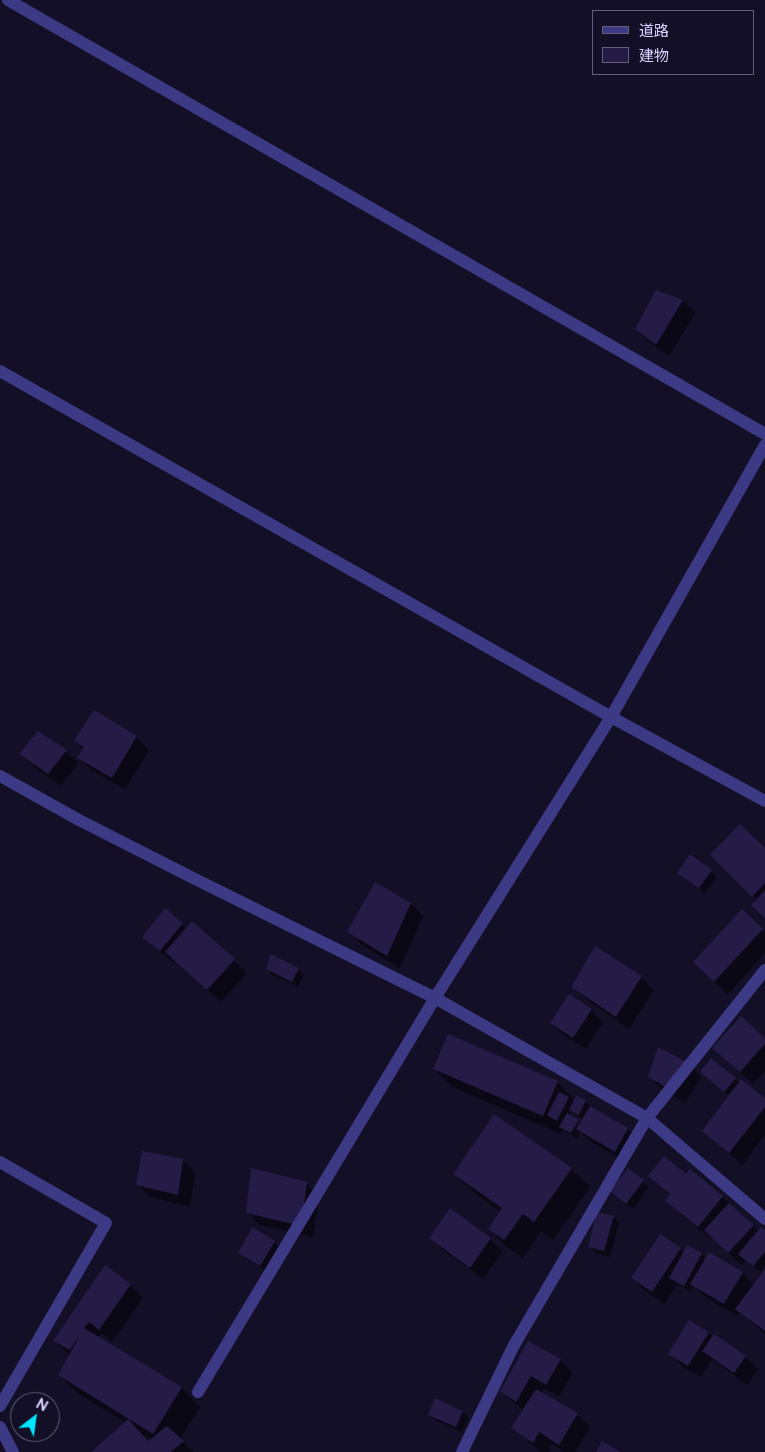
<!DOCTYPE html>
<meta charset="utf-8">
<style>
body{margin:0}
#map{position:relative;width:765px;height:1452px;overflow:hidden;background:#130f26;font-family:Raleway,"Noto Sans JP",sans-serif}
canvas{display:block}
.legend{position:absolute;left:592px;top:10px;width:162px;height:65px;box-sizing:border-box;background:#130f26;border:1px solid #625e7d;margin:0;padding:6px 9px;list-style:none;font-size:15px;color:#d9d4ff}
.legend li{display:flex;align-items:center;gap:10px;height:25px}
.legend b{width:25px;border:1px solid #625e7d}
.north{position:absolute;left:10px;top:1392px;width:50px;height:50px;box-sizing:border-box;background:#130f26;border:1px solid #625e7d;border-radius:50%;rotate:30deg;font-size:14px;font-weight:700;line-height:20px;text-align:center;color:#d9d4ff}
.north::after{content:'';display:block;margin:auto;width:18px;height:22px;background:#00e5ff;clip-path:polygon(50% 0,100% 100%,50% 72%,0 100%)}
</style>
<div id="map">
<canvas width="765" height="1452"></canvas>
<ul class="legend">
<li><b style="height:6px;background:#3d3a85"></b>道路</li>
<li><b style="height:14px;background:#241b47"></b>建物</li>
</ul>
<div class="north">N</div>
</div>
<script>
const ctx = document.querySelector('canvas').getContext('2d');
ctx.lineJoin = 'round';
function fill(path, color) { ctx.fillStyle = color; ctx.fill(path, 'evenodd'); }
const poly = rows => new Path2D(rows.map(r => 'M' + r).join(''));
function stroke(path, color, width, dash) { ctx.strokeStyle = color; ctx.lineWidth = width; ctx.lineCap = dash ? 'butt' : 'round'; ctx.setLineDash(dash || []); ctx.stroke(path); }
fill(poly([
 [656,291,683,301,695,313,669,356,649,342,636,329],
 [136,737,149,750,125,789,91,770,79,758,84,749,76,741],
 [66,751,78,763,61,786,33,766,21,754],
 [765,850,765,917,757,900,711,855],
 [711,871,717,877,705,893,679,873],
 [411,904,423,916,400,968,361,944,349,931],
 [165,910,187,929,193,923,247,973,221,1002,175,961,174,963,144,937],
 [742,911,765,932,765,953,728,994,707,975],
 [596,947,641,977,654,990,629,1029,586,999,573,987],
 [267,969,298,969,304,975,298,987,273,975],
 [591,1010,603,1022,586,1049,564,1035,551,1023],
 [765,1040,765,1070,753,1084,714,1048],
 [688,1064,701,1077,685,1103,662,1089,649,1077],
 [435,1069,557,1082,575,1101,577,1097,586,1102,592,1108,628,1129,640,1142,628,1163,590,1141,581,1132,577,1139,563,1129,561,1134,453,1087],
 [571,1111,583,1119,581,1123,569,1116],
 [708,1078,735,1079,765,1100,765,1135,742,1165,704,1131,730,1096],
 [183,1160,195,1173,190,1207,150,1197,138,1184],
 [571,1169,590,1187,553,1240,541,1231,523,1258,507,1247,489,1228,501,1212,473,1192,454,1173],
 [628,1170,649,1187,633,1209,618,1197],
 [691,1171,723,1197,759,1232,765,1231,765,1265,760,1271,746,1260,741,1265,712,1237,711,1239,679,1213,667,1201,671,1196,649,1176,686,1176],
 [306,1183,319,1196,313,1237,260,1225,248,1212],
 [451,1210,490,1239,503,1252,483,1279,443,1250,430,1237],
 [613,1217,619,1223,610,1257,596,1253,590,1247],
 [274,1242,280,1248,267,1271,246,1259,240,1253],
 [680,1249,684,1253,701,1254,706,1259,710,1254,742,1273,754,1285,765,1271,765,1334,740,1311,737,1316,704,1296,694,1285,690,1291,677,1284,665,1304,645,1291,633,1278],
 [130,1285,143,1298,112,1342,102,1333,98,1338,182,1388,200,1407,180,1439,193,1452,93,1452,126,1423,78,1393,59,1375,70,1355,54,1341],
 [143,1434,152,1440,149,1442],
 [690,1322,745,1357,758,1369,747,1385,712,1359,701,1377,682,1366,670,1354],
 [560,1360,573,1373,559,1396,544,1388,541,1393,577,1414,590,1427,575,1452,564,1452,552,1444,549,1452,541,1452,513,1428,524,1410,514,1403,501,1391],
 [463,1412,469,1418,462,1432,435,1420,429,1414]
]), '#0007');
fill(poly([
 [656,290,683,300,656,345,635,329],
 [94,710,137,736,112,778,77,758,84,747,74,741],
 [38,731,67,750,48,774,19,754],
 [740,824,765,848,765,883,752,897,710,855],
 [690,854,712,870,699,888,677,873],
 [375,882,411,903,387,956,347,932],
 [765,890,765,918,751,905],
 [165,908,183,923,160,951,142,937],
 [742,909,763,929,714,982,693,962],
 [192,921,235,959,207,990,165,952],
 [595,946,642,976,616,1017,571,987],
 [271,954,299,968,292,982,266,969],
 [569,994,592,1009,573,1038,550,1023],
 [741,1016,765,1038,765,1044,740,1072,712,1048],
 [448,1034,558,1081,543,1116,433,1069],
 [658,1047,689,1063,673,1091,648,1077],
 [711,1058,736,1078,724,1092,700,1072],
 [741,1079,765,1098,765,1107,729,1153,702,1131],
 [559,1092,569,1097,557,1121,547,1115],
 [576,1096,586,1100,579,1115,569,1110],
 [590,1106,628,1128,615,1152,576,1129],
 [567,1113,579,1120,571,1133,559,1127],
 [494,1114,572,1168,534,1222,523,1214,504,1240,488,1229,502,1208,453,1174],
 [142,1151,183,1159,178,1195,136,1185],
 [664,1156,686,1174,690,1169,723,1196,698,1227,665,1201,670,1194,648,1176],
 [251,1168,307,1182,301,1226,246,1213],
 [628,1168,644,1180,626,1204,610,1191],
 [729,1203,754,1225,728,1253,704,1230],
 [450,1208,491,1238,470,1268,429,1238],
 [597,1212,614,1216,604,1251,588,1247],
 [252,1227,275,1241,260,1266,238,1253],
 [761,1227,765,1230,765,1252,753,1266,738,1254],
 [660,1234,681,1248,652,1292,631,1278],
 [687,1245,702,1253,684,1286,669,1278],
 [709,1252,743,1272,724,1304,690,1284],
 [105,1265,131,1284,99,1330,89,1322,84,1328,182,1387,153,1434,58,1375,81,1333,70,1350,53,1341],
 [765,1269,765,1331,735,1309],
 [689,1320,709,1332,688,1366,668,1354],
 [714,1334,746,1356,734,1373,702,1351],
 [528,1341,561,1359,546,1385,531,1376,516,1402,500,1391],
 [536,1389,578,1413,559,1445,539,1432,533,1443,511,1428],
 [435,1398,463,1411,456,1427,428,1415],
 [128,1419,148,1441,167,1426,184,1441,171,1452,91,1452],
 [602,1441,621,1452,596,1452]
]), '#241b47');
stroke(poly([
 [8,0,765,434],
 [0,371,611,717,765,801],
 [0,776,79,820,195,879,435,998,647,1118,765,1219],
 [0,1162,106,1223,0,1406],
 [198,1392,435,998,611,717,765,445],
 [0,1427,13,1452],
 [462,1452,513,1347,647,1118,765,970]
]), '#3d3a85', 12);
</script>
